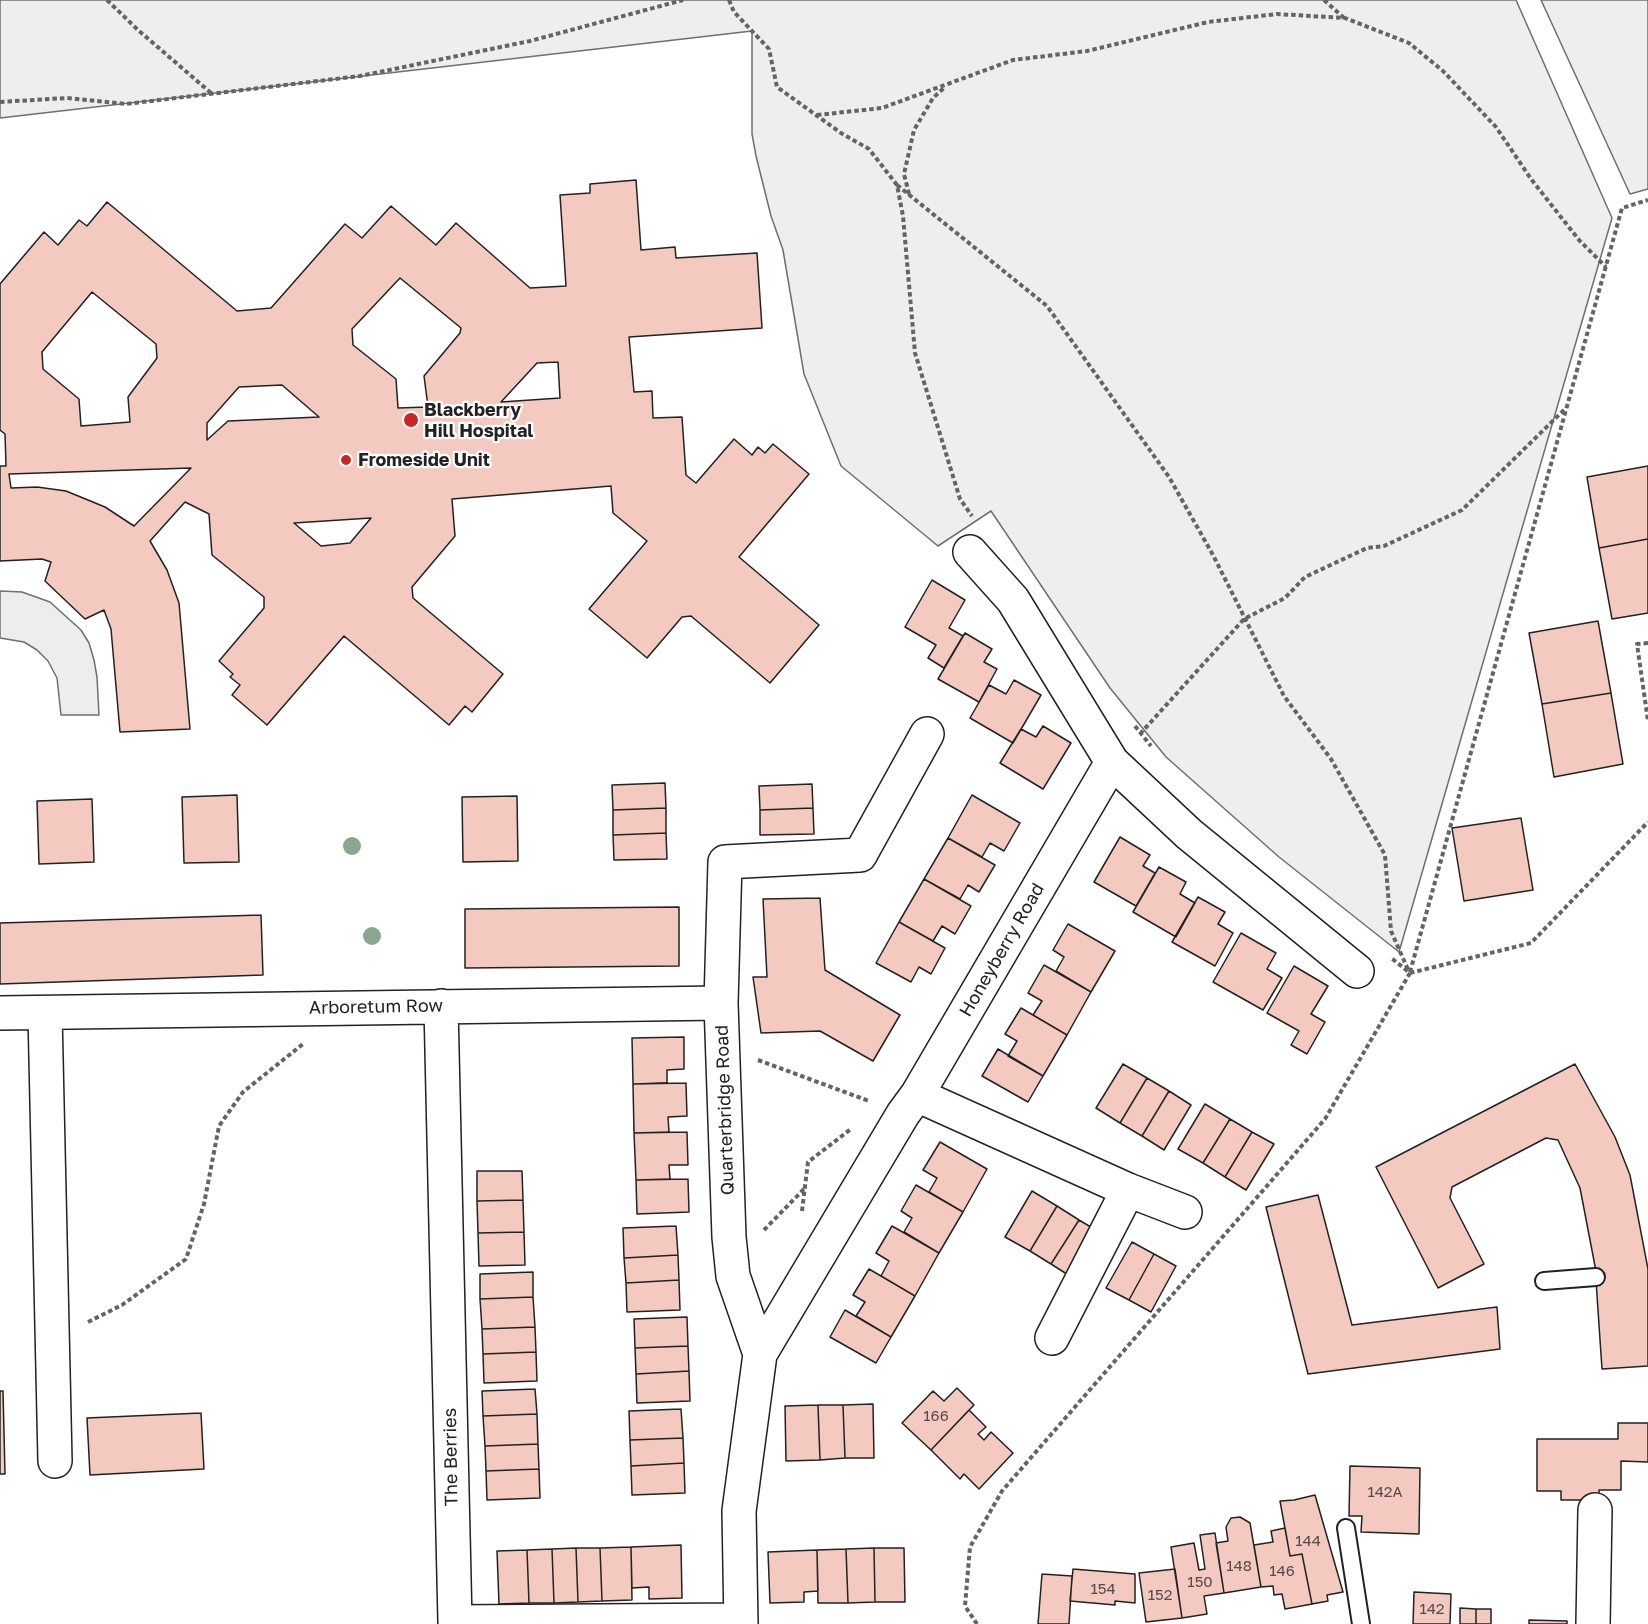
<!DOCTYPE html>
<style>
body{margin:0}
canvas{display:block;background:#fff}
</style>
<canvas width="1648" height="1624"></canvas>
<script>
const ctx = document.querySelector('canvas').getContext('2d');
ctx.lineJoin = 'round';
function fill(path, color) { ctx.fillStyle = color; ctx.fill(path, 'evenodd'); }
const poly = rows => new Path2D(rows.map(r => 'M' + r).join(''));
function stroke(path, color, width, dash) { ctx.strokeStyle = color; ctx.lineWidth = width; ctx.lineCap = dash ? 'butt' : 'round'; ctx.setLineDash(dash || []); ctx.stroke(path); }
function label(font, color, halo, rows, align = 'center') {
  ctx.font = font + ' "Golos Text",sans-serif'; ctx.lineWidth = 4.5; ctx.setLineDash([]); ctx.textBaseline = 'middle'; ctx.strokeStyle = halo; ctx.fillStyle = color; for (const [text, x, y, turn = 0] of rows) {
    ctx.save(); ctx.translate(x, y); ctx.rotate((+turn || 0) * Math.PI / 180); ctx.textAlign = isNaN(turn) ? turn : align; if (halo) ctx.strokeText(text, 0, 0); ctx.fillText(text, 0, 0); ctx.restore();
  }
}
const green = poly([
 [0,0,1516,0,1612,218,1399,952,1279,857,1166,757,1110,688,991,511,938,546,841,466,804,374,783,250,771,216,756,156,752,134,752,31,0,118,0,0],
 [1541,0,1648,0,1648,189,1630,194,1541,0]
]);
fill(green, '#eee');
stroke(green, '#6f6f6f', 1.5);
const parking = poly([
 [0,591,22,592,50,602,81,630,89,643,94,660,97,677,99,715,61,715,57,678,48,661,37,650,24,642,0,638,0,591]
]);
fill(parking, '#ededed');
stroke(parking, '#6f6f6f', 1.5);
const building = poly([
 [636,180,641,250,675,247,676,258,757,253,762,328,629,337,634,392,652,391,653,418,682,417,686,475,696,483,734,439,752,455,758,447,765,453,773,444,809,474,739,557,819,625,770,683,691,616,682,617,647,658,589,609,647,541,613,513,611,486,452,499,455,536,412,587,413,598,503,674,472,712,465,706,449,725,344,636,267,725,232,695,240,685,230,677,233,674,219,661,264,608,264,597,212,555,209,514,185,502,150,541,167,570,179,603,190,729,120,732,111,629,104,610,85,619,45,581,51,562,42,559,0,561,0,466,6,466,5,434,0,430,0,284,44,232,58,245,79,220,87,226,107,202,237,311,271,308,345,224,362,238,391,206,436,245,456,223,530,288,566,286,560,195,590,193,590,184,636,180],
 [400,278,461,328,460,333,424,376,428,407,398,408,396,379,353,345,352,329,400,278],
 [92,292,156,344,157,358,128,397,130,422,81,426,79,399,43,369,42,352,92,292],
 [558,362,560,398,501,402,537,363,558,362],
 [282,385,319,417,228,421,207,440,207,423,239,387,282,385],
 [191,468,134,526,105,507,66,491,37,487,11,488,9,474,191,468],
 [371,518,350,543,321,546,294,523,371,518],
 [1648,466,1648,539,1599,548,1587,477,1648,466],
 [1648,539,1648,613,1612,619,1599,548,1648,539],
 [932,580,965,600,949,628,963,636,944,668,928,658,936,645,905,627,932,580],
 [1598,621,1611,693,1542,704,1529,633,1598,621],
 [965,633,992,649,984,662,997,669,979,702,938,679,965,633],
 [1014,680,1041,695,1013,743,970,718,989,685,1006,694,1014,680],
 [1611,693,1623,764,1554,777,1542,704,1611,693],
 [1043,726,1071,743,1043,789,1000,763,1021,729,1036,737,1043,726],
 [665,783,666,808,613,810,612,785,665,783],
 [812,784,813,808,760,810,759,786,812,784],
 [237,795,239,862,184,863,182,797,237,795],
 [972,795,1020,823,1004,851,990,843,982,857,948,838,972,795],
 [517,796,518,861,463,862,462,797,517,796],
 [92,799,94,862,39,864,37,801,92,799],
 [666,808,666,833,613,835,613,810,666,808],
 [813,808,814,834,760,835,760,810,813,808],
 [1521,818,1533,890,1464,901,1452,828,1521,818],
 [666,833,667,859,614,860,613,835,666,833],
 [1120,837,1150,855,1143,866,1155,873,1136,906,1094,882,1120,837],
 [948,838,995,865,979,892,968,885,960,899,924,879,948,838],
 [1159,867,1186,882,1180,894,1195,903,1176,937,1133,912,1159,867],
 [924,879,971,906,955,934,942,926,933,941,899,922,924,879],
 [1198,897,1225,912,1218,924,1233,933,1215,966,1172,942,1198,897],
 [820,898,825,970,900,1015,873,1061,820,1031,761,1033,753,977,767,977,763,899,820,898],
 [679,907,679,966,465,968,465,909,679,907],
 [261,915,263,975,0,984,0,923,261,915],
 [899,922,945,948,931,974,919,967,911,982,876,963,899,922],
 [1068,924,1115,951,1091,992,1056,971,1064,957,1053,950,1068,924],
 [1241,933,1276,953,1267,969,1282,978,1263,1010,1213,982,1241,933],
 [1044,965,1091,992,1067,1035,1033,1015,1042,1001,1028,993,1044,965],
 [1294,966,1328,986,1311,1014,1325,1022,1307,1054,1291,1045,1299,1031,1267,1013,1294,966],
 [1021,1008,1067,1035,1043,1076,1008,1056,1017,1041,1005,1034,1021,1008],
 [684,1037,684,1069,667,1070,667,1083,633,1084,632,1038,684,1037],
 [998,1049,1043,1076,1028,1102,982,1076,998,1049],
 [1123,1064,1147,1078,1120,1123,1096,1108,1123,1064],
 [1575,1064,1615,1137,1630,1175,1648,1269,1648,1366,1602,1369,1595,1266,1580,1188,1558,1140,1546,1138,1452,1187,1450,1198,1484,1264,1438,1288,1376,1167,1575,1064],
 [1147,1078,1169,1091,1142,1136,1120,1123,1147,1078],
 [686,1083,687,1116,668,1117,669,1132,634,1133,633,1084,686,1083],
 [1169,1091,1191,1105,1164,1150,1142,1136,1169,1091],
 [1205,1104,1230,1119,1203,1163,1178,1149,1205,1104],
 [1230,1119,1252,1132,1225,1177,1203,1163,1230,1119],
 [687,1132,688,1165,669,1165,670,1179,636,1180,634,1133,687,1132],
 [1252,1132,1274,1144,1246,1190,1225,1177,1252,1132],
 [940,1142,987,1169,963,1212,929,1192,937,1178,923,1170,940,1142],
 [477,1171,522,1171,523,1200,477,1201,477,1171],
 [688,1179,689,1212,637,1214,636,1180,688,1179],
 [916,1185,963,1212,939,1253,904,1232,912,1218,901,1211,916,1185],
 [1032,1191,1057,1206,1030,1251,1005,1237,1032,1191],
 [1318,1195,1352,1325,1497,1307,1500,1349,1308,1374,1266,1207,1318,1195],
 [523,1200,524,1232,478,1233,477,1201,523,1200],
 [1057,1206,1079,1220,1051,1264,1030,1251,1057,1206],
 [1079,1220,1101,1233,1073,1278,1051,1264,1079,1220],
 [676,1226,678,1255,624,1258,623,1228,676,1226],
 [892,1226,939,1253,915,1296,881,1276,889,1261,876,1253,892,1226],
 [524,1232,525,1265,479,1266,478,1233,524,1232],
 [1132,1242,1154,1254,1129,1300,1106,1288,1132,1242],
 [1154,1254,1176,1266,1151,1312,1129,1300,1154,1254],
 [678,1255,679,1280,626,1283,624,1258,678,1255],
 [869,1269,915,1296,891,1337,856,1316,865,1302,853,1295,869,1269],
 [533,1272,533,1297,480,1299,480,1274,533,1272],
 [679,1280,680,1310,627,1312,626,1283,679,1280],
 [533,1297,535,1327,482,1329,480,1299,533,1297],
 [845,1310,891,1337,876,1363,830,1337,845,1310],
 [687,1317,688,1346,635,1348,634,1319,687,1317],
 [535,1327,536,1352,483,1354,482,1329,535,1327],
 [688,1346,689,1371,636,1374,635,1348,688,1346],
 [536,1352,537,1381,484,1383,483,1354,536,1352],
 [689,1371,690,1401,637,1403,636,1374,689,1371],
 [957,1388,974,1405,931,1450,902,1423,933,1391,944,1401,957,1388],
 [535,1389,537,1414,483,1416,482,1391,535,1389],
 [0,1391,3,1391,5,1474,0,1474,0,1391],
 [873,1404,874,1458,845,1458,843,1405,873,1404],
 [818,1405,843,1405,845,1458,820,1460,818,1405],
 [818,1405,820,1460,786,1461,785,1406,818,1405],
 [681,1409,683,1438,630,1440,629,1411,681,1409],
 [969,1410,986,1427,978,1434,984,1440,991,1432,1013,1453,979,1489,964,1474,960,1479,931,1450,969,1410],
 [201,1413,204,1469,90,1475,87,1418,201,1413],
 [537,1414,538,1444,485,1446,483,1416,537,1414],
 [1618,1423,1648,1423,1648,1462,1621,1461,1621,1490,1599,1490,1599,1500,1561,1500,1561,1491,1537,1491,1537,1439,1618,1439,1618,1423],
 [683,1438,684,1463,631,1466,630,1440,683,1438],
 [538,1444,539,1469,486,1471,485,1446,538,1444],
 [684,1463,685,1493,632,1495,631,1466,684,1463],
 [1350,1466,1420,1468,1419,1534,1361,1532,1362,1516,1349,1516,1350,1466],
 [539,1469,540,1498,487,1500,486,1471,539,1469],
 [1315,1495,1343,1592,1327,1595,1328,1601,1312,1604,1302,1554,1290,1556,1280,1501,1294,1500,1315,1495],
 [1240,1517,1250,1523,1261,1587,1224,1593,1216,1543,1228,1541,1226,1527,1231,1518,1240,1517],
 [1285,1528,1290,1556,1302,1554,1312,1604,1285,1609,1282,1594,1274,1595,1273,1586,1261,1587,1254,1545,1273,1542,1271,1531,1285,1528],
 [1215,1533,1224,1593,1204,1596,1207,1614,1182,1618,1171,1547,1194,1543,1199,1570,1205,1569,1200,1535,1215,1533],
 [681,1545,682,1598,649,1599,649,1587,632,1588,631,1547,681,1545],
 [631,1547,632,1600,602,1601,600,1548,631,1547],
 [576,1548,578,1602,554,1603,552,1549,576,1548],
 [576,1548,600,1548,602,1601,578,1602,576,1548],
 [874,1548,875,1602,848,1603,846,1549,874,1548],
 [874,1548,904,1548,905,1602,875,1602,874,1548],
 [552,1549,554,1603,529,1603,527,1550,552,1549],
 [846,1549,848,1603,818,1603,817,1550,846,1549],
 [527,1550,529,1603,499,1604,497,1551,527,1550],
 [817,1550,818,1591,804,1592,804,1602,770,1603,768,1552,817,1550],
 [1073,1569,1135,1574,1135,1603,1115,1601,1115,1605,1070,1601,1073,1569],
 [1175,1569,1182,1618,1146,1622,1139,1573,1175,1569],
 [1042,1574,1072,1576,1069,1624,1038,1624,1042,1574],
 [1414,1592,1451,1594,1450,1624,1413,1624,1414,1592],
 [1460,1608,1476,1609,1476,1624,1460,1624,1460,1608],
 [1476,1609,1491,1609,1491,1624,1476,1624,1476,1609],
 [1529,1620,1567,1621,1567,1624,1529,1624,1529,1620]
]);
fill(building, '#f3c9c0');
stroke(building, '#222', 1.5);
const lane = poly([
 [1544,1281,1596,1277],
 [1346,1528,1361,1624]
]);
const street = poly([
 [1112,762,1189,834,1357,971],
 [441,1006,455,1622,741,1620],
 [0,1013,721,1003],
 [45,1013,55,1461],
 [917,1095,1128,1190,1185,1212],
 [1052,1338,1128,1190],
 [760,1354,903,1114,917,1095,1112,762,1013,600,970,552],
 [741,1624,739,1511,760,1354,733,1276,729,1237,721,1003,725,862,860,855,927,734],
 [1593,1624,1595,1510]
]);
stroke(lane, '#222', 20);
stroke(street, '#222', 36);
stroke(poly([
 [107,0,138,30,211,93],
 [729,0,734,12,769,49,777,87,841,133,869,149,897,185,903,216,915,353,960,499,972,516],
 [1324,0,1344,18],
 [0,102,67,98,126,104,360,76,530,41,683,0],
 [817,115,882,108,1013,60,1087,51,1208,22,1277,14,1345,18,1409,43,1443,71,1496,127,1531,179,1579,240,1606,267],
 [897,185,1047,306,1169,477,1213,555,1284,696,1331,759,1385,855,1391,931,1409,972],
 [909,194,904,174,914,130,933,98,945,87],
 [1648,643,1637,644,1648,721],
 [1135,726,1151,746],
 [1140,734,1244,619,1285,598,1305,577,1367,548,1384,546,1462,510,1566,408],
 [1410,972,1622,208,1648,200],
 [1410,973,1531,943,1648,822],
 [758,1060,869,1101],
 [802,1211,808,1162,851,1129],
 [764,1230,805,1188],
 [88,1322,122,1305,186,1259,204,1204,219,1126,243,1092,303,1044],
 [977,1624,965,1606,970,1547,1002,1491,1325,1119,1410,973,1390,957]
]), '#646464', 4, [4.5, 3]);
stroke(lane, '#fff', 16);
stroke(street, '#fff', 33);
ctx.fillStyle = '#8da692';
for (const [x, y] of [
 [352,846],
 [372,936]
]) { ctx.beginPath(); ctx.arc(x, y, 9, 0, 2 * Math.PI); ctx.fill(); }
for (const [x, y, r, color] of [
 [411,420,8,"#c62828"],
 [346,460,6,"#c62828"]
]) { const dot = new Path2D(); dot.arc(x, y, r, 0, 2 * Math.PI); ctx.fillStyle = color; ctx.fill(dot); stroke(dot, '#fff', 2); }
label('15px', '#564c4a', null, [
 ["166",936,1416],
 ["142A",1385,1492],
 ["144",1308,1541],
 ["148",1239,1566],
 ["146",1282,1571],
 ["150",1200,1582],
 ["154",1103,1589],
 ["152",1160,1595],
 ["142",1432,1609]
]);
label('bold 18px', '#222', '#fff', [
 ["Blackberry",424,410],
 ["Hill Hospital",424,431],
 ["Fromeside Unit",358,460]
], 'left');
label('18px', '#222', '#fff', [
 ["Honeyberry Road",1002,950,-60],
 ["Arboretum Row",376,1007,-1],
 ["Quarterbridge Road",725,1110,-92],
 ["The Berries",451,1457,-91]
]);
</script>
